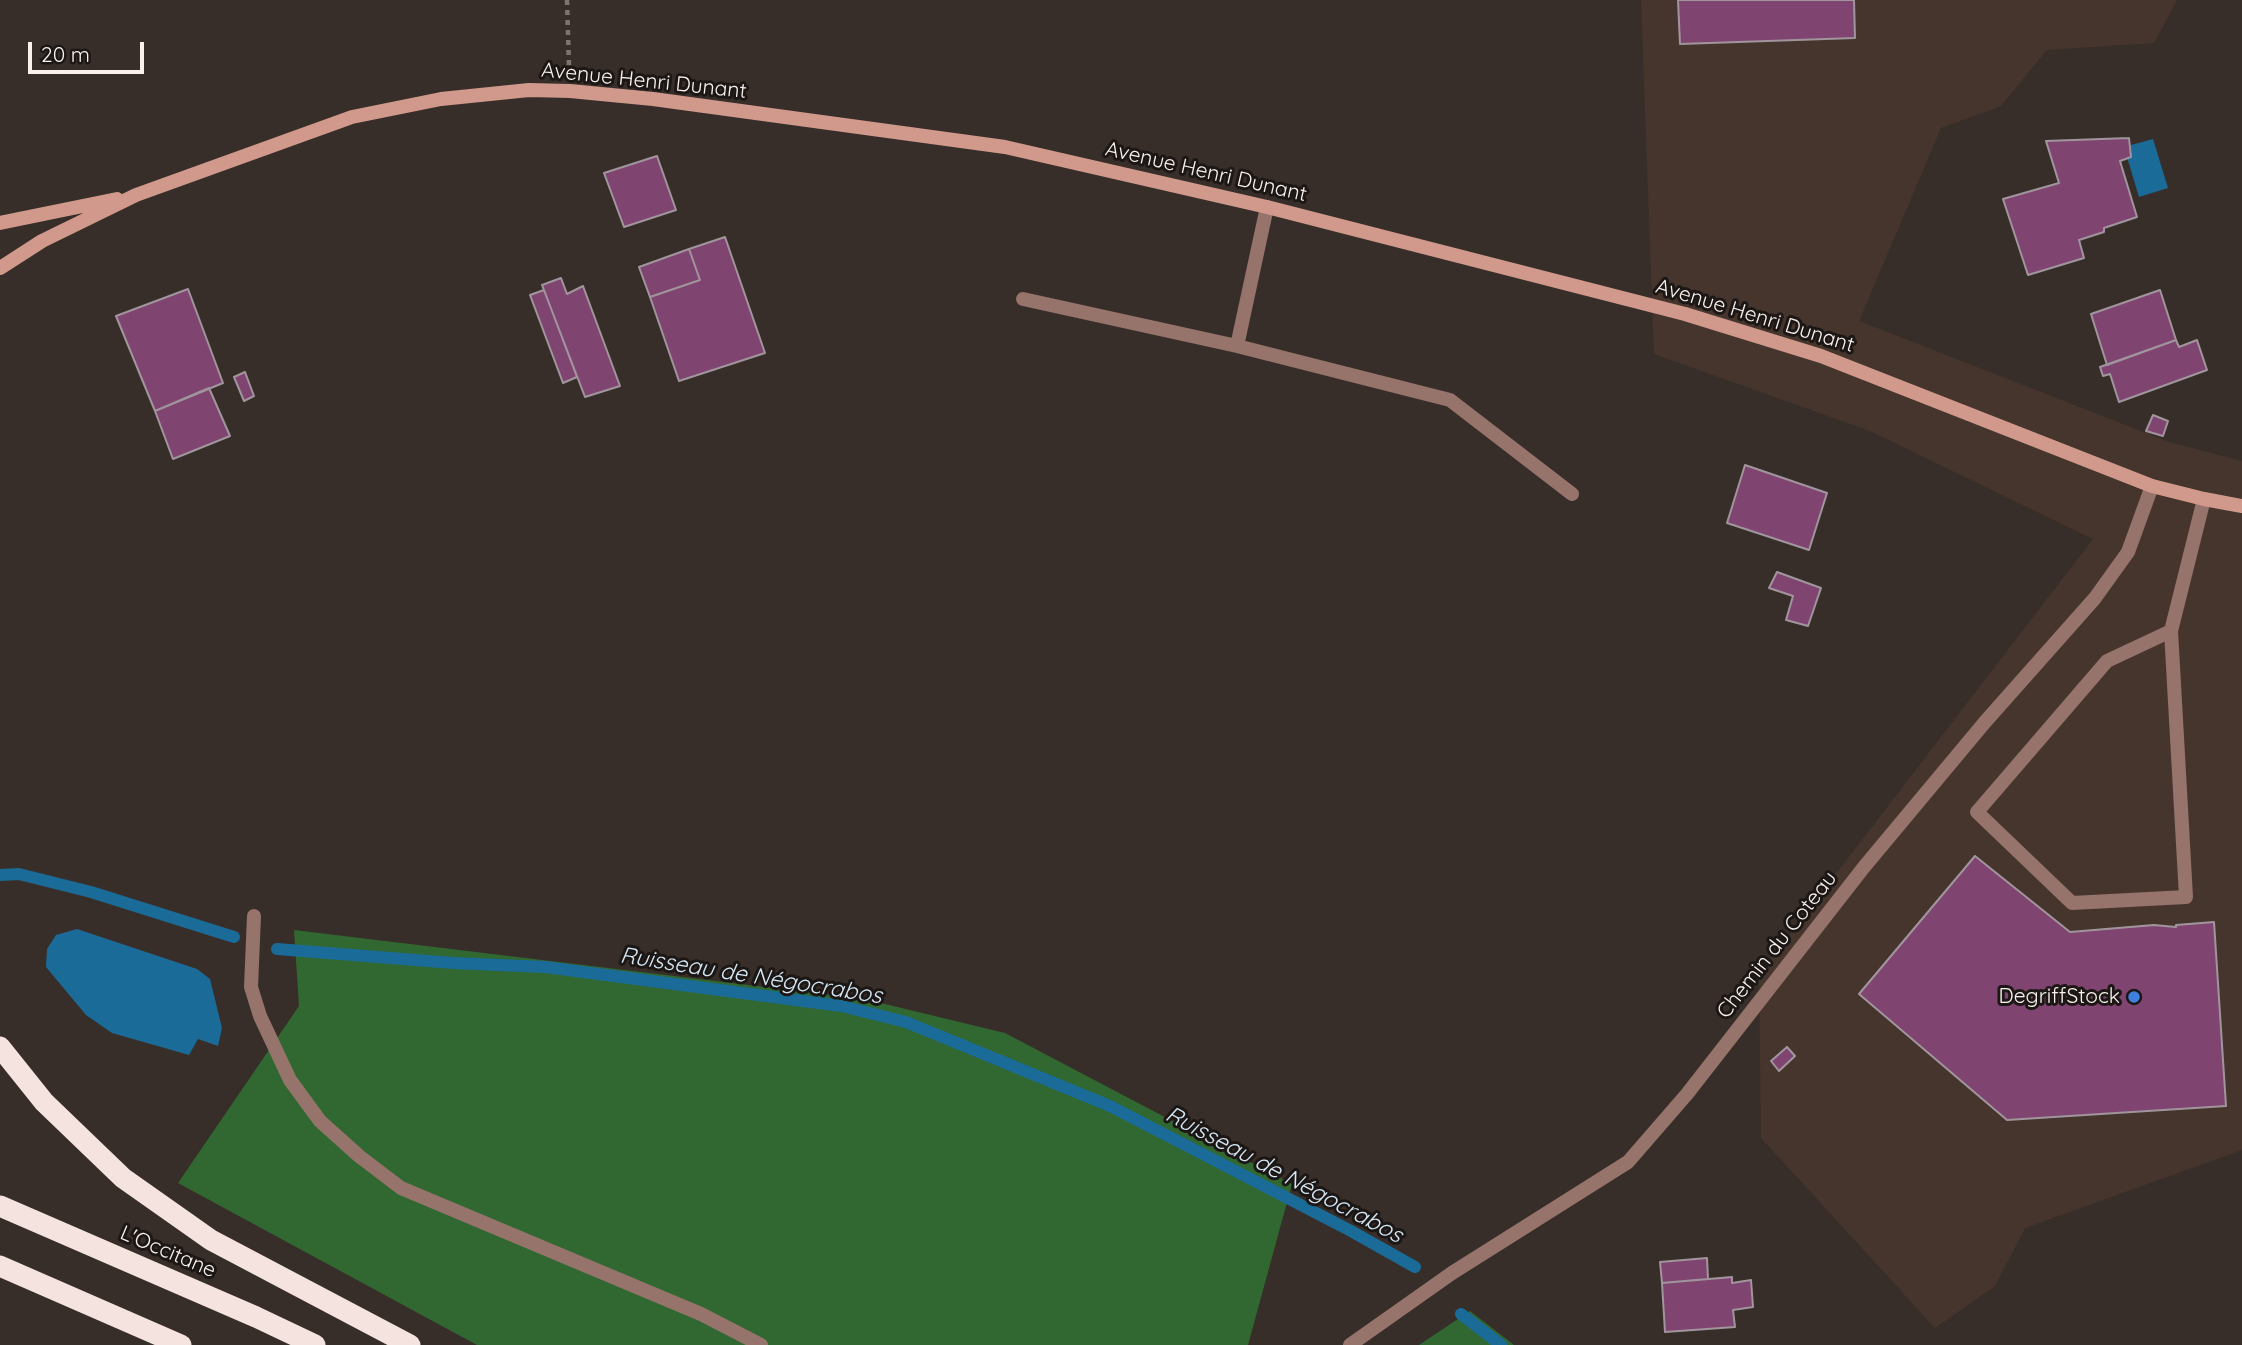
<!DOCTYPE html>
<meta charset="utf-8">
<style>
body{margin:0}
#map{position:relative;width:2242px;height:1345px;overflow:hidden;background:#382e29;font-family:Quicksand,sans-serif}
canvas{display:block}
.scale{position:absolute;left:28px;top:42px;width:116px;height:32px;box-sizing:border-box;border:4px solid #f8f1ee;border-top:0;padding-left:9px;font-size:21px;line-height:24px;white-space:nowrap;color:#f8f1ee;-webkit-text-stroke:5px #1c1715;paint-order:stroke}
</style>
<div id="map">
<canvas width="2242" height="1345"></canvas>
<div class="scale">20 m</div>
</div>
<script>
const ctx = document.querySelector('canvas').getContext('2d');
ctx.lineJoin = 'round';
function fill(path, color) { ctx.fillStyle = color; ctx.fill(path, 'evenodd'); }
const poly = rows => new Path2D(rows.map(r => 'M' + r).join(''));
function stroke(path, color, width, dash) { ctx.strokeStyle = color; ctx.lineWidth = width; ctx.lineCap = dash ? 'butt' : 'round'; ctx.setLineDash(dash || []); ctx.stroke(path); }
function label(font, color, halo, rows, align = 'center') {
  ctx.font = font + ' Quicksand,sans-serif'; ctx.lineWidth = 6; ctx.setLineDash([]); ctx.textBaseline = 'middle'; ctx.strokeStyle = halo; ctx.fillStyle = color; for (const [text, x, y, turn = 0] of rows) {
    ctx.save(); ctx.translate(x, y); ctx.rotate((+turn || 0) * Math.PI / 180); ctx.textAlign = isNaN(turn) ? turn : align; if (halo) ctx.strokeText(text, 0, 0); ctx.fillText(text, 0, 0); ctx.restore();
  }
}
fill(poly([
 [1641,0,2177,0,2154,43,2047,50,2001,106,1941,128,1859,321,2169,442,2242,461,2242,1150,2025,1228,1995,1286,1935,1328,1761,1138,1759,974,2093,539,1870,431,1654,354]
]), '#46352d');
fill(poly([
 [294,930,864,999,1005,1033,1292,1184,1248,1345,477,1345,178,1183,299,1006],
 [1470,1311,1514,1345,1419,1345]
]), '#316831');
fill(poly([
 [2153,139,2168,188,2139,197,2124,147],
 [77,929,197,969,210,979,222,1028,218,1046,198,1039,189,1055,112,1033,86,1015,46,967,47,949,56,935]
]), '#1a6b98');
stroke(poly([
 [0,875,19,874,91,892,234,937],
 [277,949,453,963,545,967,841,1006,906,1022,1110,1106,1351,1231,1415,1267],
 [1461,1314,1501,1345]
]), '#1a6b98', 12);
const building = poly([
 [1678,0,1854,0,1855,38,1680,44,1678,0],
 [2129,138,2131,157,2120,161,2137,217,2104,228,2104,232,2079,240,2084,258,2028,275,2003,199,2059,183,2046,141,2129,138],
 [657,156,676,210,624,227,604,173,657,156],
 [725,237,765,353,679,381,650,297,700,280,689,249,725,237],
 [689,249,700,280,650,297,639,267,689,249],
 [561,278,567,294,583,286,620,386,585,397,542,285,561,278],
 [188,289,223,383,155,411,116,316,188,289],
 [544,290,577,377,563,383,530,295,544,290],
 [2160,290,2176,340,2107,365,2091,314,2160,290],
 [2176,340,2179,347,2197,340,2207,370,2119,402,2110,374,2103,376,2100,367,2176,340],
 [245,372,254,396,244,401,234,377,245,372],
 [209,388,230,436,173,459,155,411,209,388],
 [2153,415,2168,421,2163,436,2146,431,2153,415],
 [1745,465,1827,493,1809,550,1727,523,1745,465],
 [1777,572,1821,588,1808,626,1786,620,1793,596,1769,588,1777,572],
 [1975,856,2070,932,2154,925,2176,927,2176,925,2214,922,2226,1106,2007,1120,1859,994,1975,856],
 [1787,1047,1795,1056,1779,1071,1771,1061,1787,1047],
 [1707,1258,1708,1279,1662,1283,1660,1262,1707,1258],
 [1732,1277,1732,1283,1751,1280,1753,1307,1733,1310,1735,1327,1665,1332,1662,1283,1732,1277]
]);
fill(building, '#804471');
stroke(building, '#a1959d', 2);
stroke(poly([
 [567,0,569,66]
]), '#7d746f', 4.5, [5, 5]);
stroke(poly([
 [1023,299,1237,346,1267,207],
 [1237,346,1450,400,1572,494],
 [2171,631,2107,661,1977,812,2072,903,2186,897,2171,631,2204,499]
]), '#96736b', 14);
stroke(poly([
 [254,916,251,987,260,1016,290,1080,320,1121,359,1156,401,1188,701,1314,761,1345],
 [1350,1345,1452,1273,1628,1162,1687,1094,1864,867,1985,722,2095,598,2128,552,2152,486]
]), '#96736b', 14);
stroke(poly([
 [0,223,117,199],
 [0,268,42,241,136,195,352,117,441,99,529,90,570,91,653,99,1005,147,1267,207,1685,314,1821,356,2152,486,2204,499,2242,506]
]), '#d0998b', 14);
stroke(poly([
 [0,1047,44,1102,123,1178,211,1240,410,1345],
 [0,1206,256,1317,315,1345],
 [0,1266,181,1345]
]), '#f5e3df', 21);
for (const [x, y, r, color] of [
 [2134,997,7,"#3f7fe0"]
]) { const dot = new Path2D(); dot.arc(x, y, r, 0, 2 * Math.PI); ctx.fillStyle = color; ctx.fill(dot); stroke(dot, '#1c1715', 2.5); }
label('21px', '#f8f1ee', '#1c1715', [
 ["Avenue Henri Dunant",644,81,6],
 ["Avenue Henri Dunant",1206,172,13],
 ["Avenue Henri Dunant",1755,316,17],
 ["Chemin du Coteau",1777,945,-52],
 ["L'Occitane",168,1252,23]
]);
label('21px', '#f8f1ee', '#1c1715', [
 ["DegriffStock",2120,997]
], 'right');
label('italic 23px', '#d4e7f4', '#1c1715', [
 ["Ruisseau de Négocrabos",751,976,9],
 ["Ruisseau de Négocrabos",1284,1175,28]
]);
</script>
